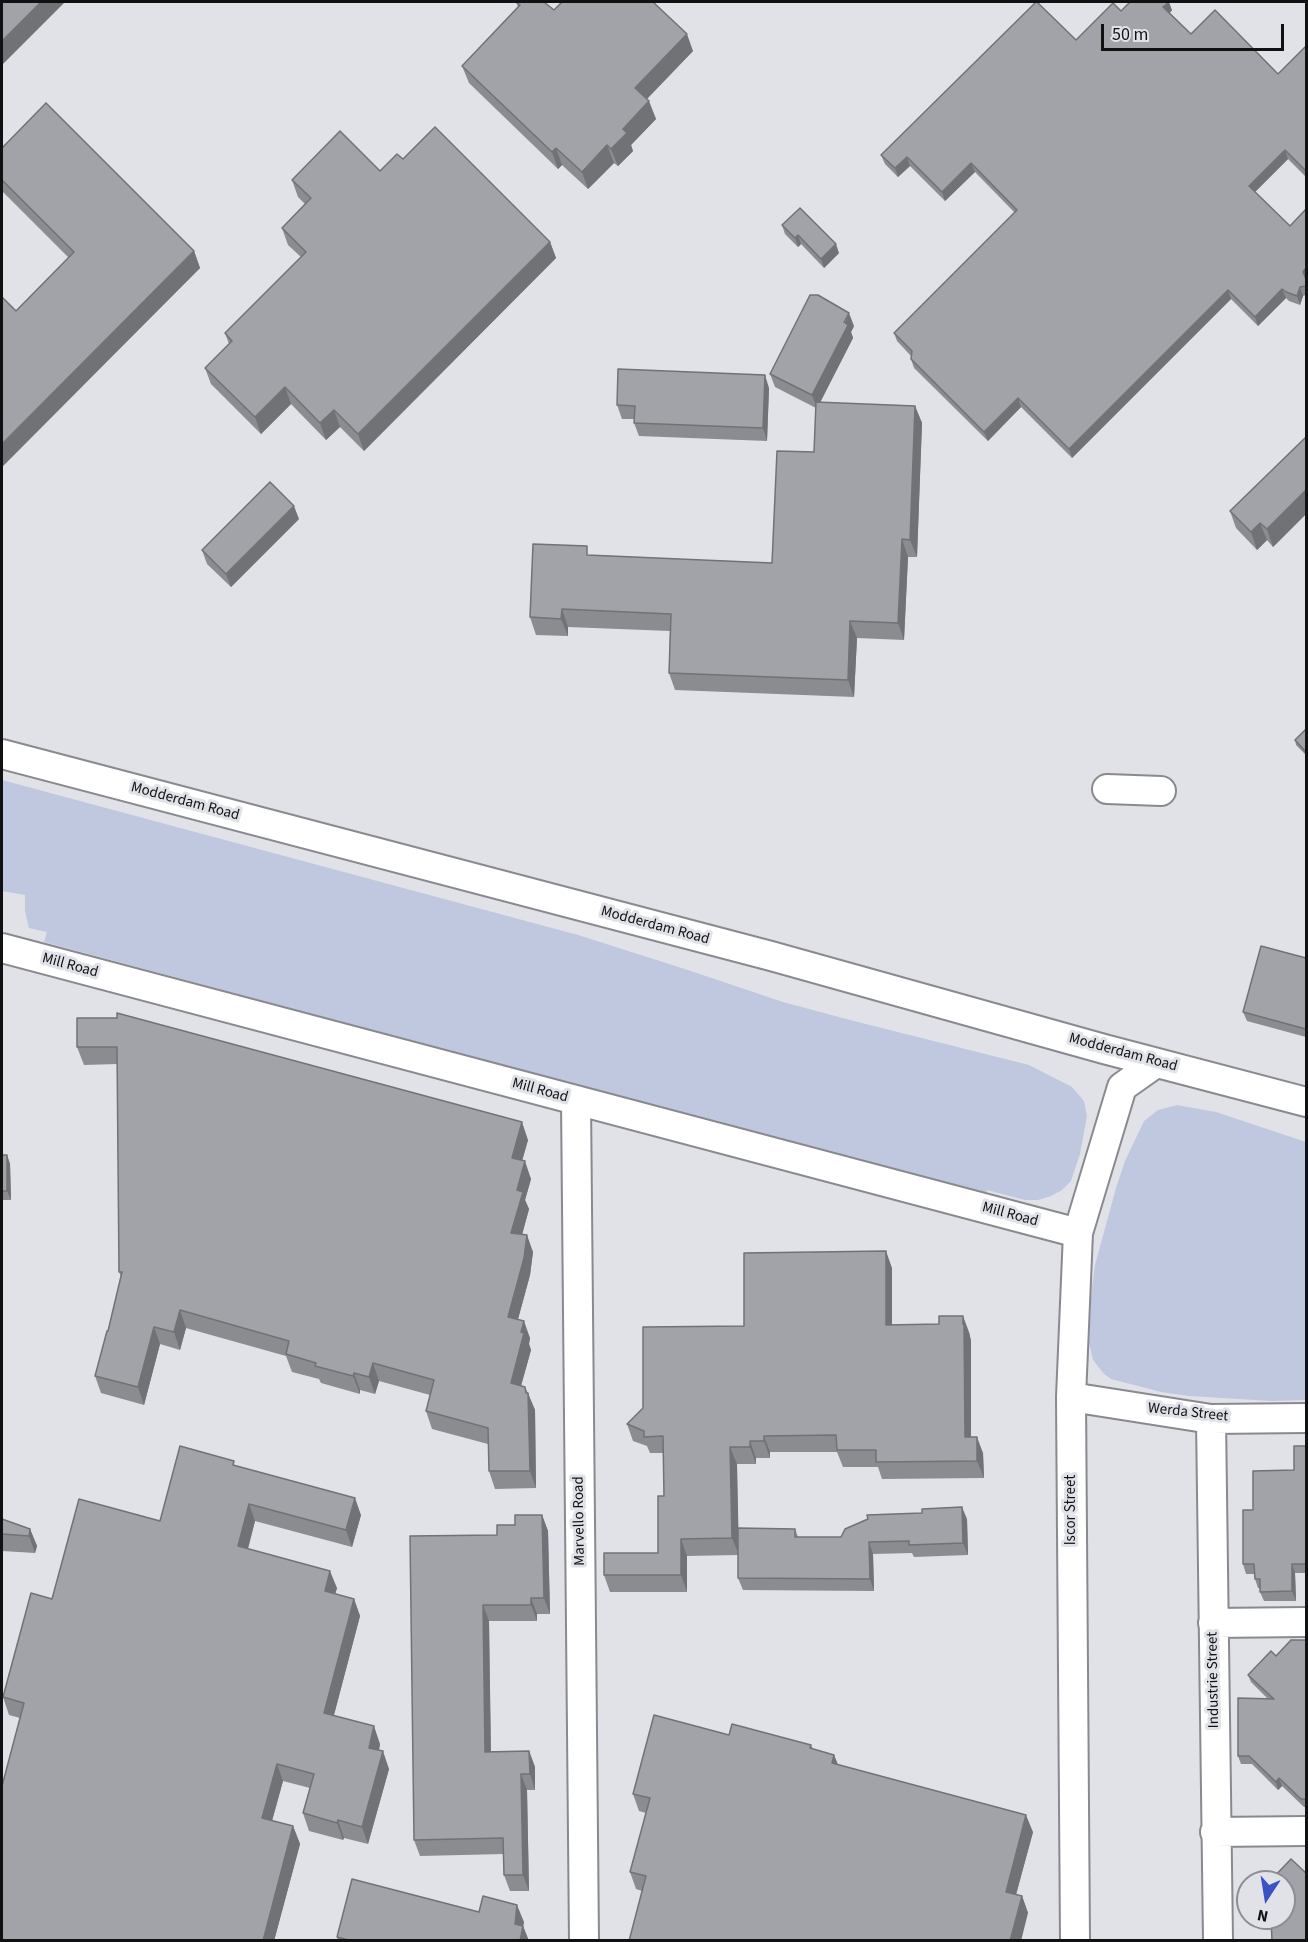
<!DOCTYPE html>
<style>
body{margin:0}
#map{position:relative;width:1308px;height:1942px;overflow:hidden;background:#e0e2e8;font-family:"Source Sans 3",sans-serif}
canvas{display:block}
.frame{position:absolute;inset:0;border:3px solid #101113;pointer-events:none}
.north{position:absolute;left:1236px;top:1870px;width:60px;height:60px;box-sizing:border-box;background:#e0e2e8;border:2px solid #8d8e93;border-radius:50%;rotate:192deg;font-size:16px;font-weight:700;line-height:24px;text-align:center;color:#101113}
.north::after{content:'';display:block;margin:auto;width:21px;height:27px;background:#3c51c3;clip-path:polygon(50% 0,100% 100%,50% 72%,0 100%)}
.scale{position:absolute;left:1101px;top:24px;width:183px;height:27px;box-sizing:border-box;border:3px solid #101113;border-top:0;padding-left:8px;font-size:18px;line-height:21px;white-space:nowrap;color:#101113;-webkit-text-stroke:4px #e0e2e8;paint-order:stroke}
</style>
<div id="map">
<canvas width="1308" height="1942"></canvas>
<div class="frame"></div>
<div class="north">N</div>
<div class="scale">50 m</div>
</div>
<script>
const ctx = document.querySelector('canvas').getContext('2d');
ctx.lineJoin = 'round';
function fill(path, color) { ctx.fillStyle = color; ctx.fill(path, 'evenodd'); }
const poly = rows => new Path2D(rows.map(r => 'M' + r).join(''));
function stroke(path, color, width, dash) { ctx.strokeStyle = color; ctx.lineWidth = width; ctx.lineCap = dash ? 'butt' : 'round'; ctx.setLineDash(dash || []); ctx.stroke(path); }
function label(font, color, halo, rows, align = 'center') {
  ctx.font = font + ' "Source Sans 3",sans-serif'; ctx.lineWidth = 6; ctx.setLineDash([]); ctx.textBaseline = 'middle'; ctx.strokeStyle = halo; ctx.fillStyle = color; for (const [text, x, y, turn = 0] of rows) {
    ctx.save(); ctx.translate(x, y); ctx.rotate((+turn || 0) * Math.PI / 180); ctx.textAlign = isNaN(turn) ? turn : align; if (halo) ctx.strokeText(text, 0, 0); ctx.fillText(text, 0, 0); ctx.restore();
  }
}
fill(poly([
 [2,780,578,935,688,970,783,1002,854,1021,1029,1065,1072,1087,1084,1101,1087,1116,1080,1154,1071,1181,1062,1190,1051,1196,1038,1200,1025,1200,987,1190,986,1195,44,942,47,932,29,928,25,911,25,895,2,891],
 [1177,1105,1216,1112,1306,1142,1306,1400,1271,1401,1189,1396,1161,1392,1111,1379,1104,1374,1093,1360,1089,1343,1091,1296,1095,1265,1116,1188,1125,1161,1144,1121,1158,1110]
]), '#c0c8e0');
const minor = poly([
 [2,754,771,956,1104,1049,1306,1102],
 [1107,789,1161,791],
 [2,948,1078,1233],
 [576,1101,584,1940],
 [1071,1397,1211,1419,1306,1418],
 [1211,1419,1218,1940],
 [1213,1623,1306,1622],
 [1215,1832,1306,1831],
 [1075,1940,1071,1397,1078,1233,1122,1087,1156,1063]
]);
stroke(minor, '#898a90', 32);
stroke(minor, '#fff', 28);
fill(poly([
 [516,2,554,10,693,51,647,99,656,119,631,145,633,151,618,166,614,163,588,189,562,165,558,169,469,83,462,66,518,7],
 [1172,10,1170,13,1191,34,1278,74,1306,46,1306,177,1288,159,1255,192,1290,226,1306,209,1306,295,1303,296,1300,305,1289,301,1286,298,1258,326,1231,299,1072,458,1021,407,988,441,914,368,911,359,911,356,897,341,894,333,1015,213,975,172,945,201,910,166,898,177,885,164,881,155,1076,40,1121,11],
 [2,148,194,251,200,268,2,467,2,297,16,311,69,258,2,191],
 [403,159,550,242,556,258,364,451,340,427,326,440,291,404,261,434,211,384,205,368,229,344,225,333,301,257,288,245,282,228,305,204,298,197,292,180,380,171],
 [782,225,839,253,824,268,801,244,798,247,785,234],
 [854,326,851,332,853,338,820,403,915,406,922,423,917,557,908,557,904,640,857,638,854,697,675,690,669,673,670,631,568,627,568,636,536,635,530,617,590,555,772,563,814,452,816,408,775,387,770,374],
 [769,388,767,441,639,436,634,423,634,419,622,419,617,405],
 [1306,437,1306,514,1273,547,1267,540,1257,550,1236,528,1230,511],
 [299,519,231,587,207,564,202,550],
 [1306,729,1306,755,1296,745,1295,740],
 [1306,958,1306,1037,1247,1021,1243,1012],
 [77,1018,528,1140,522,1161,531,1179,525,1200,529,1209,522,1234,533,1252,530,1275,518,1319,530,1338,529,1344,531,1350,521,1386,528,1393,535,1410,536,1488,495,1489,489,1471,488,1444,432,1429,426,1411,430,1395,379,1381,375,1394,360,1390,360,1394,321,1383,319,1379,292,1372,286,1356,186,1328,180,1350,160,1344,144,1405,101,1393,95,1376,108,1331,121,1276,119,1272,117,1064,84,1065,77,1047],
 [2,1155,7,1155,10,1164,11,1200,2,1200],
 [892,1268,892,1325,969,1332,971,1341,971,1437,983,1453,984,1478,882,1479,878,1467,843,1467,837,1452,770,1452,770,1458,756,1458,756,1464,737,1464,738,1546,795,1529,798,1537,841,1537,967,1519,968,1555,914,1557,912,1553,873,1554,874,1591,743,1590,738,1578,738,1555,687,1556,687,1592,610,1592,604,1575,658,1553,664,1496,663,1453,650,1453,647,1446,633,1441,627,1424,744,1326],
 [1306,1446,1306,1573,1295,1573,1296,1601,1264,1601,1260,1592,1260,1588,1258,1588,1255,1579,1255,1574,1246,1574,1243,1564,1253,1510,1294,1470],
 [236,1466,361,1515,352,1547,255,1521,248,1549,337,1588,335,1594,354,1599,360,1616,334,1715,380,1744,379,1750,389,1769,368,1844,344,1838,343,1840,309,1831,303,1813,310,1788,283,1781,272,1821,293,1826,300,1844,274,1941,2,1941,20,1718,9,1715,3,1697,52,1599],
 [542,1515,548,1531,550,1614,537,1614,537,1621,489,1621,491,1751,529,1751,535,1767,535,1790,527,1790,529,1891,510,1891,504,1875,504,1854,420,1856,414,1840,497,1535,515,1525],
 [2,1519,30,1529,37,1546,35,1553,2,1551],
 [1306,1640,1306,1807,1304,1807,1282,1786,1278,1790,1252,1764,1241,1764,1238,1756,1268,1699,1251,1682,1248,1675,1276,1656],
 [729,1735,811,1745,813,1749,834,1755,838,1765,1033,1832,1016,1895,1022,1896,1028,1913,642,1891,636,1889,630,1872,646,1813,639,1811,633,1794],
 [479,1912,524,1922,523,1926,529,1941,338,1941,337,1937]
]), '#8a8c90');
fill(poly([
 [41,2,65,2,2,65,2,41],
 [1169,2,1172,10,1167,16,1163,7],
 [687,34,693,51,641,105,635,88],
 [649,101,656,119,631,145,633,151,618,166,611,149,623,129],
 [607,145,614,163,588,189,582,172],
 [556,148,562,165,558,169,552,152],
 [1285,150,1288,159,1252,195,1249,186],
 [907,157,910,166,898,177,895,168],
 [971,163,975,172,945,201,942,192],
 [798,235,801,244,798,247,795,238],
 [550,242,556,258,364,451,358,434],
 [836,244,839,253,824,268,821,259],
 [194,251,200,268,2,467,2,444],
 [1306,268,1306,280,1303,272],
 [1300,287,1303,296,1300,305,1297,296],
 [1282,289,1286,298,1258,326,1255,317],
 [1228,290,1231,299,1072,458,1069,449],
 [849,313,854,326,851,332,853,338,817,408,812,395],
 [765,375,769,388,767,441,763,428],
 [285,387,291,404,261,434,255,417],
 [1018,398,1021,407,988,441,984,432],
 [915,406,922,423,917,557,910,540],
 [334,410,340,427,326,440,320,423],
 [1306,490,1306,514,1273,547,1267,529],
 [294,506,299,519,231,587,226,574],
 [1260,523,1267,540,1257,550,1251,532],
 [902,539,908,557,904,640,898,623],
 [562,609,568,627,568,636,561,619],
 [850,621,857,638,854,697,848,680],
 [522,1122,528,1140,518,1175,512,1158],
 [7,1155,10,1164,11,1200,7,1191],
 [525,1161,531,1179,525,1200,529,1209,518,1250,511,1233,517,1190],
 [527,1235,533,1252,530,1275,514,1334,508,1317],
 [886,1251,892,1268,892,1342,886,1325],
 [180,1310,186,1328,180,1350,174,1332],
 [963,1316,969,1332,971,1341,971,1454,965,1437],
 [524,1321,530,1338,529,1344,531,1350,517,1400,511,1383],
 [154,1327,160,1344,144,1405,138,1387],
 [373,1363,379,1381,375,1394,369,1377],
 [354,1373,360,1390,360,1394,353,1376],
 [525,1387,535,1410,536,1488,530,1471],
 [764,1436,770,1452,770,1458,764,1441],
 [977,1437,983,1453,984,1478,977,1461],
 [750,1441,756,1458,756,1464,750,1447],
 [730,1447,737,1464,739,1555,732,1538],
 [355,1498,361,1515,352,1547,346,1530],
 [249,1504,255,1521,244,1563,238,1546],
 [962,1507,967,1519,968,1555,963,1543],
 [542,1515,548,1531,550,1614,544,1598],
 [30,1529,37,1546,35,1553,29,1536],
 [681,1539,687,1556,687,1592,681,1575],
 [869,1542,873,1554,874,1591,870,1579],
 [1292,1564,1295,1573,1296,1601,1292,1591],
 [330,1571,337,1588,331,1608,325,1591],
 [531,1598,537,1614,537,1621,531,1605],
 [354,1599,360,1616,330,1730,324,1713],
 [483,1605,489,1621,491,1768,485,1752],
 [374,1726,380,1744,376,1766,369,1748],
 [383,1751,389,1769,368,1844,362,1827],
 [529,1751,535,1767,535,1790,530,1774],
 [834,1755,841,1772,832,1763],
 [277,1764,283,1781,268,1835,262,1818],
 [521,1774,527,1790,529,1891,523,1875],
 [1279,1778,1282,1786,1278,1790,1276,1782],
 [1026,1815,1033,1832,1012,1909,1006,1892],
 [338,1820,344,1838,343,1840,337,1823],
 [293,1826,300,1844,274,1941,263,1941],
 [1022,1896,1028,1913,1021,1941,1010,1941],
 [517,1905,524,1922,522,1930,523,1926,529,1941,520,1941,515,1924]
]), '#717276');
const building = poly([
 [2,2,41,2,2,41,2,2],
 [516,2,544,2,554,10,562,2,653,2,687,34,635,88,649,101,623,129,627,133,611,149,607,145,582,172,556,148,552,152,462,66,520,5,516,2],
 [1036,2,1037,2,1076,40,1113,3,1121,11,1130,2,1169,2,1163,7,1191,34,1215,10,1278,74,1306,46,1306,171,1285,150,1249,186,1290,226,1306,209,1306,268,1303,272,1306,279,1306,286,1300,287,1297,296,1286,292,1282,289,1255,317,1228,290,1069,449,1018,398,984,432,911,359,912,351,894,333,1017,210,971,163,942,192,907,157,895,168,881,155,1036,2],
 [46,103,194,251,2,444,2,297,16,311,74,252,2,180,2,148,46,103],
 [435,127,550,242,358,434,334,410,320,423,285,387,255,417,205,368,232,341,225,333,306,252,282,228,311,198,292,180,340,131,380,171,397,154,403,159,435,127],
 [800,208,836,244,821,259,798,235,795,238,782,225,800,208],
 [810,295,818,295,849,313,844,322,848,325,812,395,770,374,810,295],
 [618,369,765,375,763,428,634,423,635,406,617,405,618,369],
 [816,402,915,406,910,540,902,539,898,623,850,621,848,680,669,673,671,614,562,609,561,619,530,617,533,544,587,546,587,555,772,563,777,451,814,452,816,402],
 [1306,437,1306,490,1267,529,1260,523,1251,532,1230,511,1306,437],
 [270,482,294,506,226,574,202,550,270,482],
 [1306,729,1306,752,1295,740,1306,729],
 [1261,946,1306,958,1306,1029,1243,1012,1261,946],
 [117,1013,522,1122,512,1158,525,1161,517,1190,523,1192,511,1233,527,1235,524,1258,508,1317,524,1321,521,1332,524,1333,511,1383,525,1387,526,1393,528,1393,530,1471,489,1471,488,1428,426,1411,434,1380,373,1363,369,1377,354,1373,353,1376,315,1366,316,1363,286,1354,289,1341,180,1310,174,1332,154,1327,138,1387,95,1376,107,1331,108,1331,122,1272,119,1272,117,1047,77,1047,77,1018,117,1018,117,1013],
 [2,1155,7,1155,7,1191,2,1191,2,1155],
 [886,1251,886,1325,939,1324,939,1316,963,1316,963,1324,964,1324,965,1437,977,1437,977,1461,876,1462,876,1450,837,1450,836,1435,764,1436,764,1441,750,1441,750,1447,730,1447,732,1538,681,1539,681,1575,604,1575,604,1553,658,1553,658,1496,664,1496,663,1436,644,1437,644,1431,627,1424,643,1408,643,1327,744,1326,744,1253,886,1251],
 [180,1446,234,1461,233,1465,355,1498,346,1530,249,1504,238,1546,330,1571,325,1591,354,1599,324,1713,374,1726,369,1748,383,1751,362,1827,338,1820,337,1823,303,1813,314,1774,277,1764,262,1818,293,1826,263,1941,2,1941,2,1786,24,1703,3,1697,31,1593,52,1599,79,1499,160,1521,180,1446],
 [1294,1446,1306,1446,1306,1564,1292,1564,1292,1591,1260,1592,1260,1579,1255,1579,1254,1564,1243,1564,1243,1510,1253,1510,1253,1471,1294,1470,1294,1446],
 [962,1507,963,1543,909,1545,909,1541,869,1542,870,1579,738,1578,738,1528,795,1529,795,1537,841,1537,845,1529,868,1519,867,1515,922,1513,922,1509,962,1507],
 [515,1515,542,1515,544,1598,531,1598,531,1605,483,1605,485,1752,529,1751,530,1774,521,1774,523,1875,504,1875,503,1838,414,1840,410,1536,497,1535,497,1525,515,1525,515,1515],
 [2,1519,30,1529,29,1536,2,1534,2,1519],
 [1291,1640,1306,1640,1306,1799,1301,1799,1279,1778,1276,1782,1249,1756,1238,1756,1238,1698,1274,1699,1248,1675,1271,1651,1276,1656,1291,1640],
 [654,1715,729,1735,732,1724,811,1745,810,1748,834,1755,832,1763,1026,1815,1006,1892,1022,1896,1010,1941,629,1941,646,1876,630,1872,650,1798,633,1794,654,1715],
 [1291,1859,1306,1873,1306,1941,1272,1941,1271,1918,1284,1918,1284,1882,1269,1882,1291,1859],
 [352,1879,479,1912,483,1896,517,1905,515,1924,523,1926,520,1941,352,1941,337,1937,352,1879]
]);
fill(building, '#a1a3a8');
stroke(building, '#717276', 1.5);
label('15px', '#101113', '#e0e2e8', [
 ["Modderdam Road",185,802,15],
 ["Modderdam Road",655,926,15],
 ["Mill Road",70,966,15],
 ["Modderdam Road",1123,1053,15],
 ["Mill Road",540,1091,15],
 ["Mill Road",1010,1215,15],
 ["Werda Street",1188,1413,6],
 ["Iscor Street",1072,1510,-90],
 ["Marvello Road",580,1521,-91],
 ["Industrie Street",1214,1680,-91]
]);
</script>
